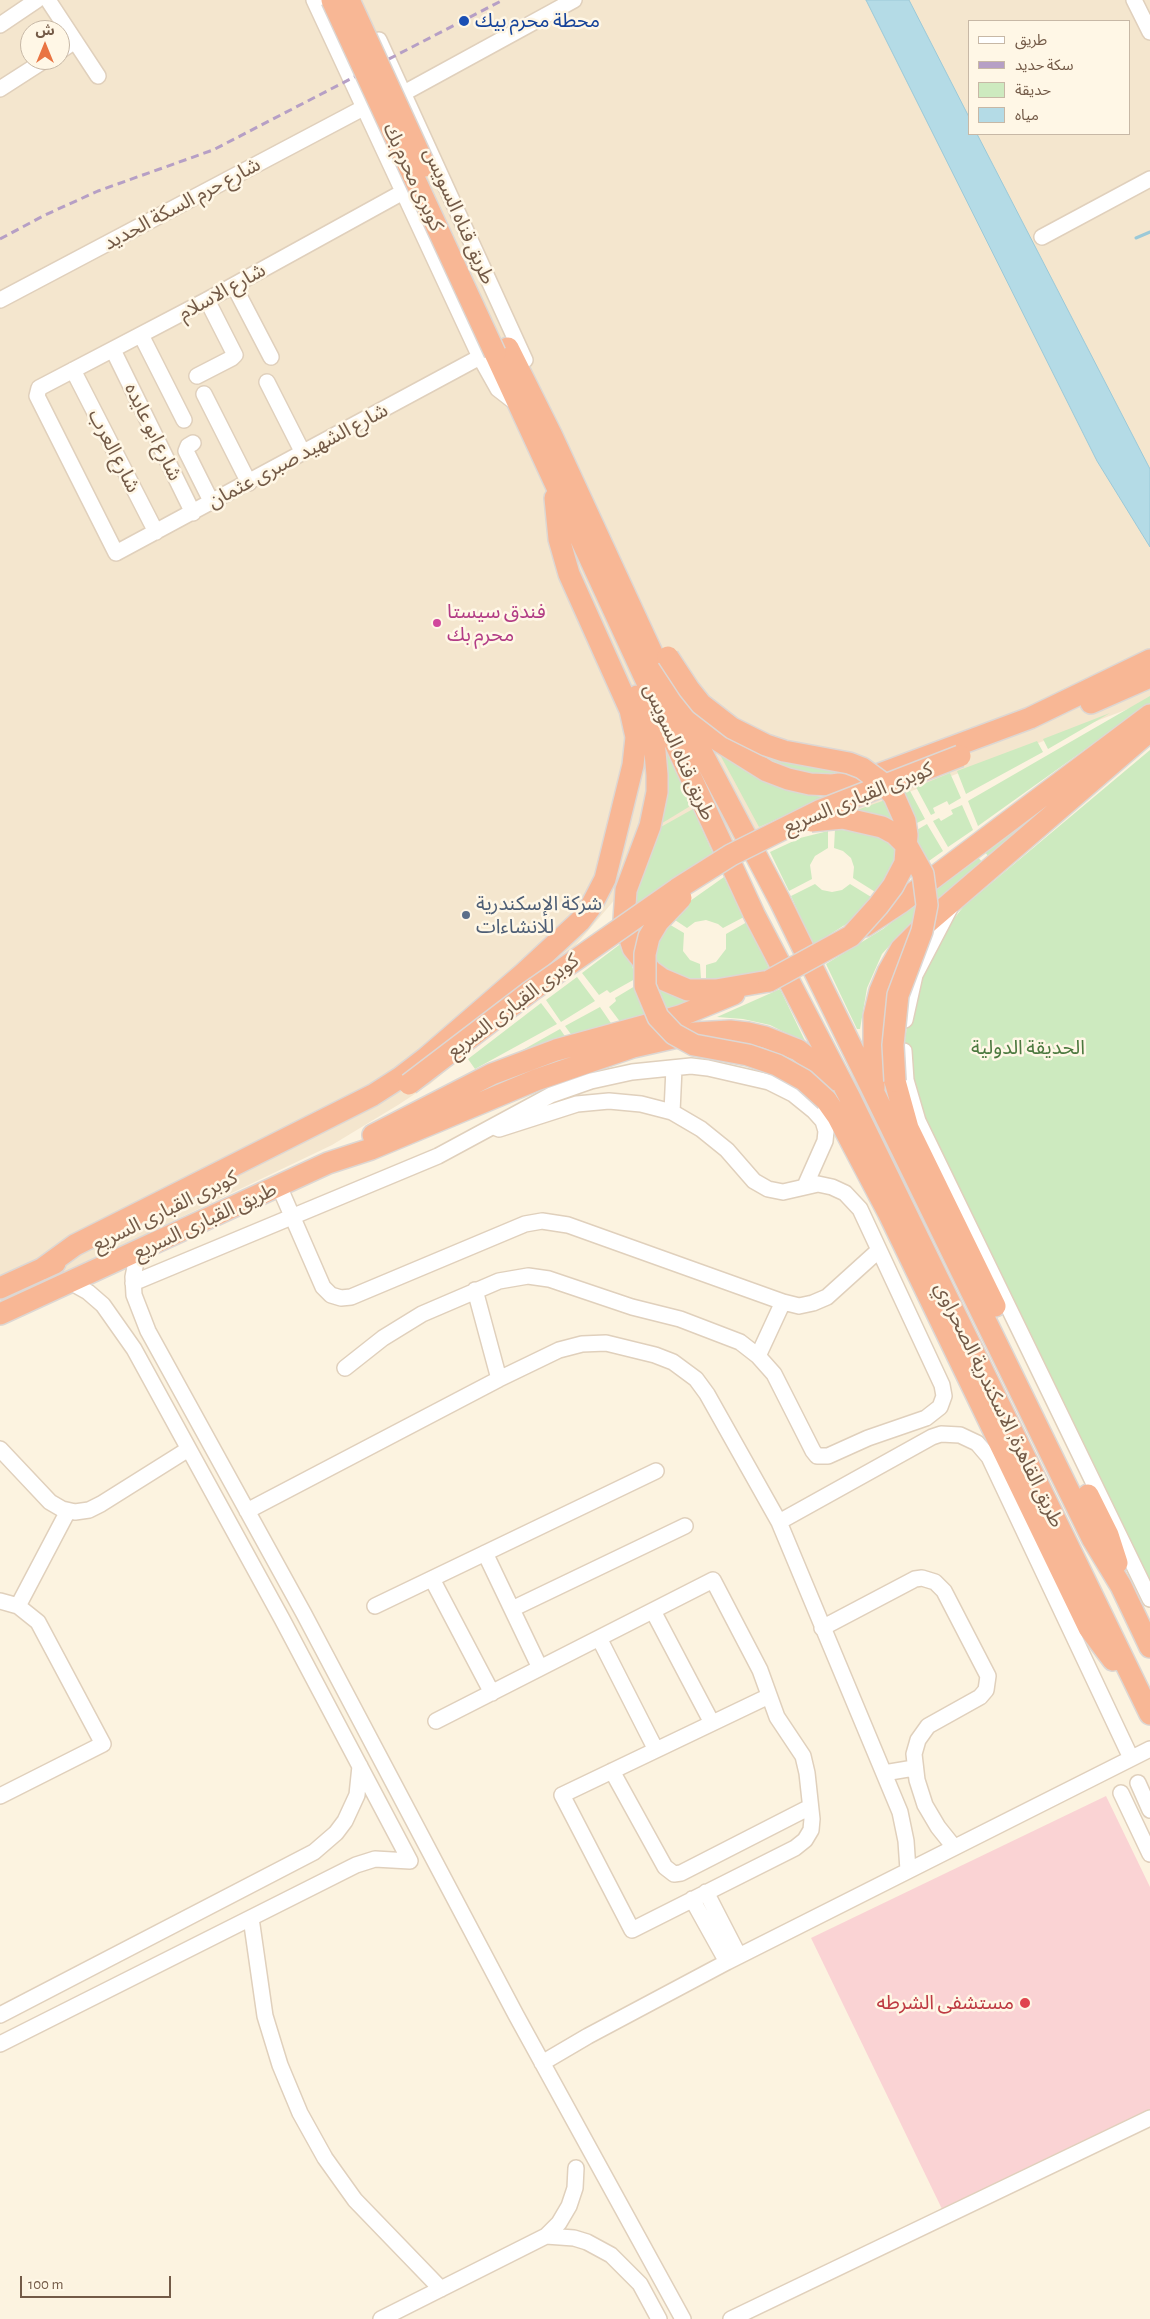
<!DOCTYPE html>
<meta charset="utf-8">
<style>
body{margin:0}
#map{position:relative;width:1150px;height:2319px;overflow:hidden;background:#fcf3e0;font-family:"Alegreya Sans","Noto Sans Arabic",sans-serif}
canvas{display:block}
.legend{position:absolute;left:968px;top:20px;width:162px;height:115px;box-sizing:border-box;background:#fff7e6;border:1px solid #c7b8a6;margin:0;padding:6px 9px;list-style:none;font-size:15px;color:#735a47}
.legend li{display:flex;align-items:center;gap:10px;height:25px}
.legend b{width:25px;border:1px solid #c7b8a6}
.north{position:absolute;left:20px;top:20px;width:50px;height:50px;box-sizing:border-box;background:#fff7e6;border:1px solid #c7b8a6;border-radius:50%;rotate:0deg;font-size:14px;font-weight:700;line-height:20px;text-align:center;color:#735a47}
.north::after{content:'';display:block;margin:auto;width:18px;height:22px;background:#e97442;clip-path:polygon(50% 0,100% 100%,50% 72%,0 100%)}
.scale{position:absolute;left:20px;top:2276px;width:151px;height:22px;box-sizing:border-box;border:2px solid #735a47;border-top:0;padding-left:6px;font-size:15px;line-height:18px;white-space:nowrap;color:#735a47;-webkit-text-stroke:4px #fff7e6;paint-order:stroke}
</style>
<div id="map">
<canvas width="1150" height="2319"></canvas>
<ul class="legend">
<li><b style="height:6px;background:#fff"></b>طريق</li>
<li><b style="height:6px;background:#b69fc5"></b>سكة حديد</li>
<li><b style="height:14px;background:#cdeabf"></b>حديقة</li>
<li><b style="height:14px;background:#b4dbe6"></b>مياه</li>
</ul>
<div class="north">ش</div>
<div class="scale">100 m</div>
</div>
<script>
const ctx = document.querySelector('canvas').getContext('2d');
ctx.lineJoin = 'round';
function fill(path, color) { ctx.fillStyle = color; ctx.fill(path, 'evenodd'); }
const poly = rows => new Path2D(rows.map(r => 'M' + r).join(''));
function stroke(path, color, width, dash) { ctx.strokeStyle = color; ctx.lineWidth = width; ctx.lineCap = dash ? 'butt' : 'round'; ctx.setLineDash(dash || []); ctx.stroke(path); }
function label(font, color, halo, rows, align = 'center') {
  ctx.font = font + ' "Alegreya Sans","Noto Sans Arabic",sans-serif'; ctx.lineWidth = 5; ctx.setLineDash([]); ctx.textBaseline = 'middle'; ctx.strokeStyle = halo; ctx.fillStyle = color; for (const [text, x, y, turn = 0] of rows) {
    ctx.save(); ctx.translate(x, y); ctx.rotate((+turn || 0) * Math.PI / 180); ctx.textAlign = isNaN(turn) ? turn : align; if (halo) ctx.strokeText(text, 0, 0); ctx.fillText(text, 0, 0); ctx.restore();
  }
}
fill(poly([
 [0,0,1150,0,1150,698,1136,706,761,848,629,883,539,988,471,1050,430,1084,398,1105,332,1145,0,1304],
 [969,21,1129,21,1129,134,969,134],
 [30,30,60,30,60,60,30,60]
]), '#f4e6ce');
fill(poly([
 [1106,1796,1150,1887,1150,2109,942,2209,811,1938]
]), '#fad3d4');
fill(poly([
 [1150,696,1150,703,978,826,968,801],
 [1110,713,1048,749,1043,739],
 [718,725,856,773,825,775,799,772,772,764],
 [665,739,692,805,659,825,664,756],
 [1037,741,1043,752,966,794,957,771],
 [1150,750,1150,1586,920,1116,906,1055,905,1040,911,998,940,936,964,906],
 [718,751,796,791,825,798,759,827],
 [950,773,961,798,949,805,947,801,933,808,935,813,931,815,916,787],
 [909,789,925,819,915,824,901,792],
 [1058,797,989,857,983,850],
 [888,799,899,822,843,815],
 [962,805,973,830,948,847,933,821,939,818,941,821,953,814,951,810],
 [693,809,714,856,640,907,633,904,634,893,659,828],
 [927,824,943,851,926,863,915,847,915,831],
 [835,829,872,834,888,841,900,853,880,895,853,878,854,867,851,858,843,851,834,848],
 [828,831,828,848,815,856,810,865,812,879,789,891,770,852,800,838],
 [977,856,983,863,899,935,882,954,867,988,860,1029,857,1029,826,964,883,929],
 [724,877,744,917,723,928,718,924,706,920,695,922,687,928,672,918,690,901],
 [815,884,822,890,832,892,842,890,850,884,876,900,851,921,813,945,791,896],
 [747,922,770,970,739,981,712,985,675,977,651,958,667,923,684,933,683,951,690,960,700,964,701,979,706,979,706,965,716,962,726,949,726,934],
 [623,942,631,959,635,979,610,993,607,990,599,995,582,973],
 [577,977,595,1001,561,1022,546,1000],
 [635,986,641,1007,648,1020,624,1027,609,1007,616,1001,615,998],
 [659,986,699,998,665,1016,652,990],
 [780,989,806,1043,770,1025,743,1019,717,1017],
 [541,1003,557,1024,475,1069,468,1059],
 [600,1007,615,1029,575,1040,565,1026],
 [560,1029,569,1042,512,1056]
]), '#cdeabf');
const water = poly([
 [866,0,909,0,969,117,969,134,977,134,1150,469,1150,547,1097,461,866,0]
]);
fill(water, '#b4dbe6');
stroke(water, '#9bc9d8', 1);
stroke(poly([
 [1136,238,1150,232]
]), '#9bc9d8', 3);
const minor = poly([
 [48,0,98,76],
 [314,0,480,357,498,389,516,403],
 [1134,0,1150,32],
 [0,25,37,0],
 [379,40,525,360],
 [60,51,75,41],
 [0,89,45,60],
 [404,93,574,0],
 [403,192,207,300,39,388,37,396,116,553,480,357],
 [1042,237,1150,179],
 [234,286,271,357],
 [0,300,365,107],
 [141,335,184,420],
 [113,350,193,513],
 [73,370,156,532],
 [197,376,232,358,235,355,207,300],
 [267,382,303,453],
 [204,394,249,483],
 [193,443,188,446,186,451,212,503],
 [905,1020,915,975,950,908],
 [904,1051,906,1080,918,1121,1150,1599],
 [672,1112,674,1068],
 [279,1186,323,1287,331,1295,341,1298,351,1297,525,1224,542,1221,568,1225,783,1302,799,1306,813,1303,827,1297,879,1250],
 [138,1252,133,1277,134,1295,148,1331,304,1614,516,2015,683,2319],
 [133,1283,438,1156,551,1095,591,1081,632,1072,691,1066,708,1068,769,1082,793,1094,814,1111,823,1121,826,1131,825,1141,805,1186],
 [475,1290,499,1379],
 [758,1356,783,1302],
 [345,1368,383,1338,422,1314,499,1281,528,1276,549,1279,632,1307,680,1319,740,1342,758,1356,774,1374,813,1451,817,1456,828,1456,868,1438,926,1418,940,1407,944,1396,942,1385,860,1209,845,1193,832,1187,818,1184,783,1192,768,1189,754,1181,727,1150,701,1129,672,1112,641,1104,609,1101,577,1104,499,1129,494,1127],
 [0,1449,50,1502,62,1509,75,1512,89,1510,101,1504,187,1450],
 [247,1511,499,1379,559,1350,582,1344,606,1343,655,1355,673,1362,696,1379,707,1394,779,1522,900,1812,906,1841,908,1870],
 [779,1522,932,1437,941,1434,960,1435,977,1443,989,1457,1131,1758],
 [485,1553,540,1668],
 [432,1579,492,1693],
 [0,1601,18,1606,38,1622,103,1744,0,1796],
 [18,1606,68,1511],
 [375,1606,656,1471],
 [512,1609,685,1526],
 [653,1611,712,1723],
 [822,1628,915,1579,922,1578,935,1582,944,1591,988,1676,986,1690,980,1697,928,1726,918,1740,914,1754,917,1780,925,1805,938,1827,954,1847],
 [599,1638,656,1750],
 [436,1721,713,1580,760,1670,777,1717,803,1756,807,1773,812,1819,811,1830,805,1840,795,1848,632,1930,562,1795,769,1696],
 [612,1771,665,1867,674,1874,681,1873,810,1807],
 [884,1773,914,1768],
 [1138,1783,1150,1810],
 [1121,1793,1150,1854],
 [706,1892,739,1956],
 [692,1899,727,1962],
 [251,1918,265,2016,280,2065,300,2113,325,2158,355,2200,441,2289],
 [0,2015,314,1852,336,1833,345,1821,357,1795,360,1766],
 [0,2044,356,1865,375,1859,410,1861,282,1619,134,1349,103,1305,88,1292,70,1282],
 [542,2063,588,2036,727,1962,1150,1749],
 [546,2236,574,2238,587,2242,611,2255,640,2284,659,2319],
 [381,2319,546,2236,559,2223,569,2206,575,2188,576,2168],
 [731,2319,1150,2118]
]);
const highway = poly([
 [508,348,551,434,671,694,780,901,1092,1538,1121,1586,1150,1647],
 [495,353,754,914,849,1096,1150,1714],
 [637,696,654,740,657,775,657,792,650,826,626,890,624,920,633,948,651,971,662,979,688,990,716,990,769,981],
 [1091,703,1150,677],
 [686,709,719,741,767,771,788,779,810,784,832,785,855,782,877,775,1030,718,1150,660],
 [865,926,900,903,1150,715],
 [895,1081,908,1128,995,1306],
 [874,1089,874,1016,880,991,888,972,901,949,927,923,1150,731],
 [826,1100,838,1117,888,1212,1089,1628,1113,1660],
 [373,1135,492,1074,556,1050,680,1016,734,994],
 [42,1269,75,1245,373,1095,401,1077,427,1057,524,973,580,921,590,908,605,879,633,765,636,737,630,710,569,574,559,539,555,498],
 [0,1288,55,1263],
 [0,1314,328,1163,371,1149,536,1080,633,1047,695,1033,730,1031,748,1033,765,1037,798,1050,836,1080],
 [1088,1495,1108,1535,1117,1563]
]);
stroke(minor, '#e0d0bc', 18);
stroke(highway, '#ddd7d3', 24);
stroke(minor, '#fff', 15);
stroke(highway, '#f8b795', 21);
stroke(poly([
 [0,239,45,215,98,191,213,150,503,0]
]), '#b69fc5', 3, [8, 5]);
const highwayBridge = poly([
 [332,0,495,353],
 [349,0,425,166],
 [668,657,689,689,701,704,732,728,766,745,784,751,849,763,862,768,885,785,894,796,905,821,907,835,905,863,893,886,878,906,851,936,769,981],
 [811,821,843,818,882,827,895,834,908,847,923,874,927,905,922,931,898,995,893,1045,895,1081],
 [681,898,658,922,649,937,645,954,645,986,658,1017,674,1034,694,1045,748,1055,777,1065,804,1080,826,1100],
 [409,1084,531,991,677,889,731,855,821,810,960,756]
]);
stroke(highwayBridge, '#ddd7d3', 24, []);
stroke(highwayBridge, '#f8b795', 21);
for (const [x, y, r, color] of [
 [464,21,6,"#1a4fb4"],
 [437,623,5,"#d1479c"],
 [466,915,5,"#5c6f8a"],
 [1025,2003,6,"#e0444e"]
]) { const dot = new Path2D(); dot.arc(x, y, r, 0, 2 * Math.PI); ctx.fillStyle = color; ctx.fill(dot); stroke(dot, '#fff7e6', 2); }
label('20px', '#164399', '#fff7e6', [
 ["محطة محرم بيك",475,21]
], 'left');
label('20px', '#735a47', '#fff7e6', [
 ["كوبرى محرم بك",413,177,65],
 ["شارع حرم السكة الحديد",182,204,-28],
 ["طريق قناه السويس",459,216,66],
 ["شارع الاسلام",222,292,-29],
 ["شارع ابو عايده",153,432,64],
 ["شارع العرب",114,451,63],
 ["شارع الشهيد صبرى عثمان",298,456,-28],
 ["طريق قناه السويس",679,752,66],
 ["كوبرى القبارى السريع",858,798,-22],
 ["كوبرى القبارى السريع",513,1006,-37],
 ["كوبرى القبارى السريع",165,1211,-26],
 ["طريق القبارى السريع",205,1221,-25],
 ["طريق القاهرة, الاسكندرية الصحراوي",999,1405,64]
]);
label('20px', '#b23c85', '#fff7e6', [
 ["فندق سيستا",447,612],
 ["محرم بك",447,635]
], 'left');
label('20px', '#4e5e75', '#fff7e6', [
 ["شركة الإسكندرية",476,904],
 ["للانشاءات",476,927]
], 'left');
label('20px', '#4c793f', '#fff7e6', [
 ["الحديقة الدولية",1028,1048]
]);
label('20px', '#be3a42', '#fff7e6', [
 ["مستشفى الشرطه",1014,2003]
], 'right');
</script>
